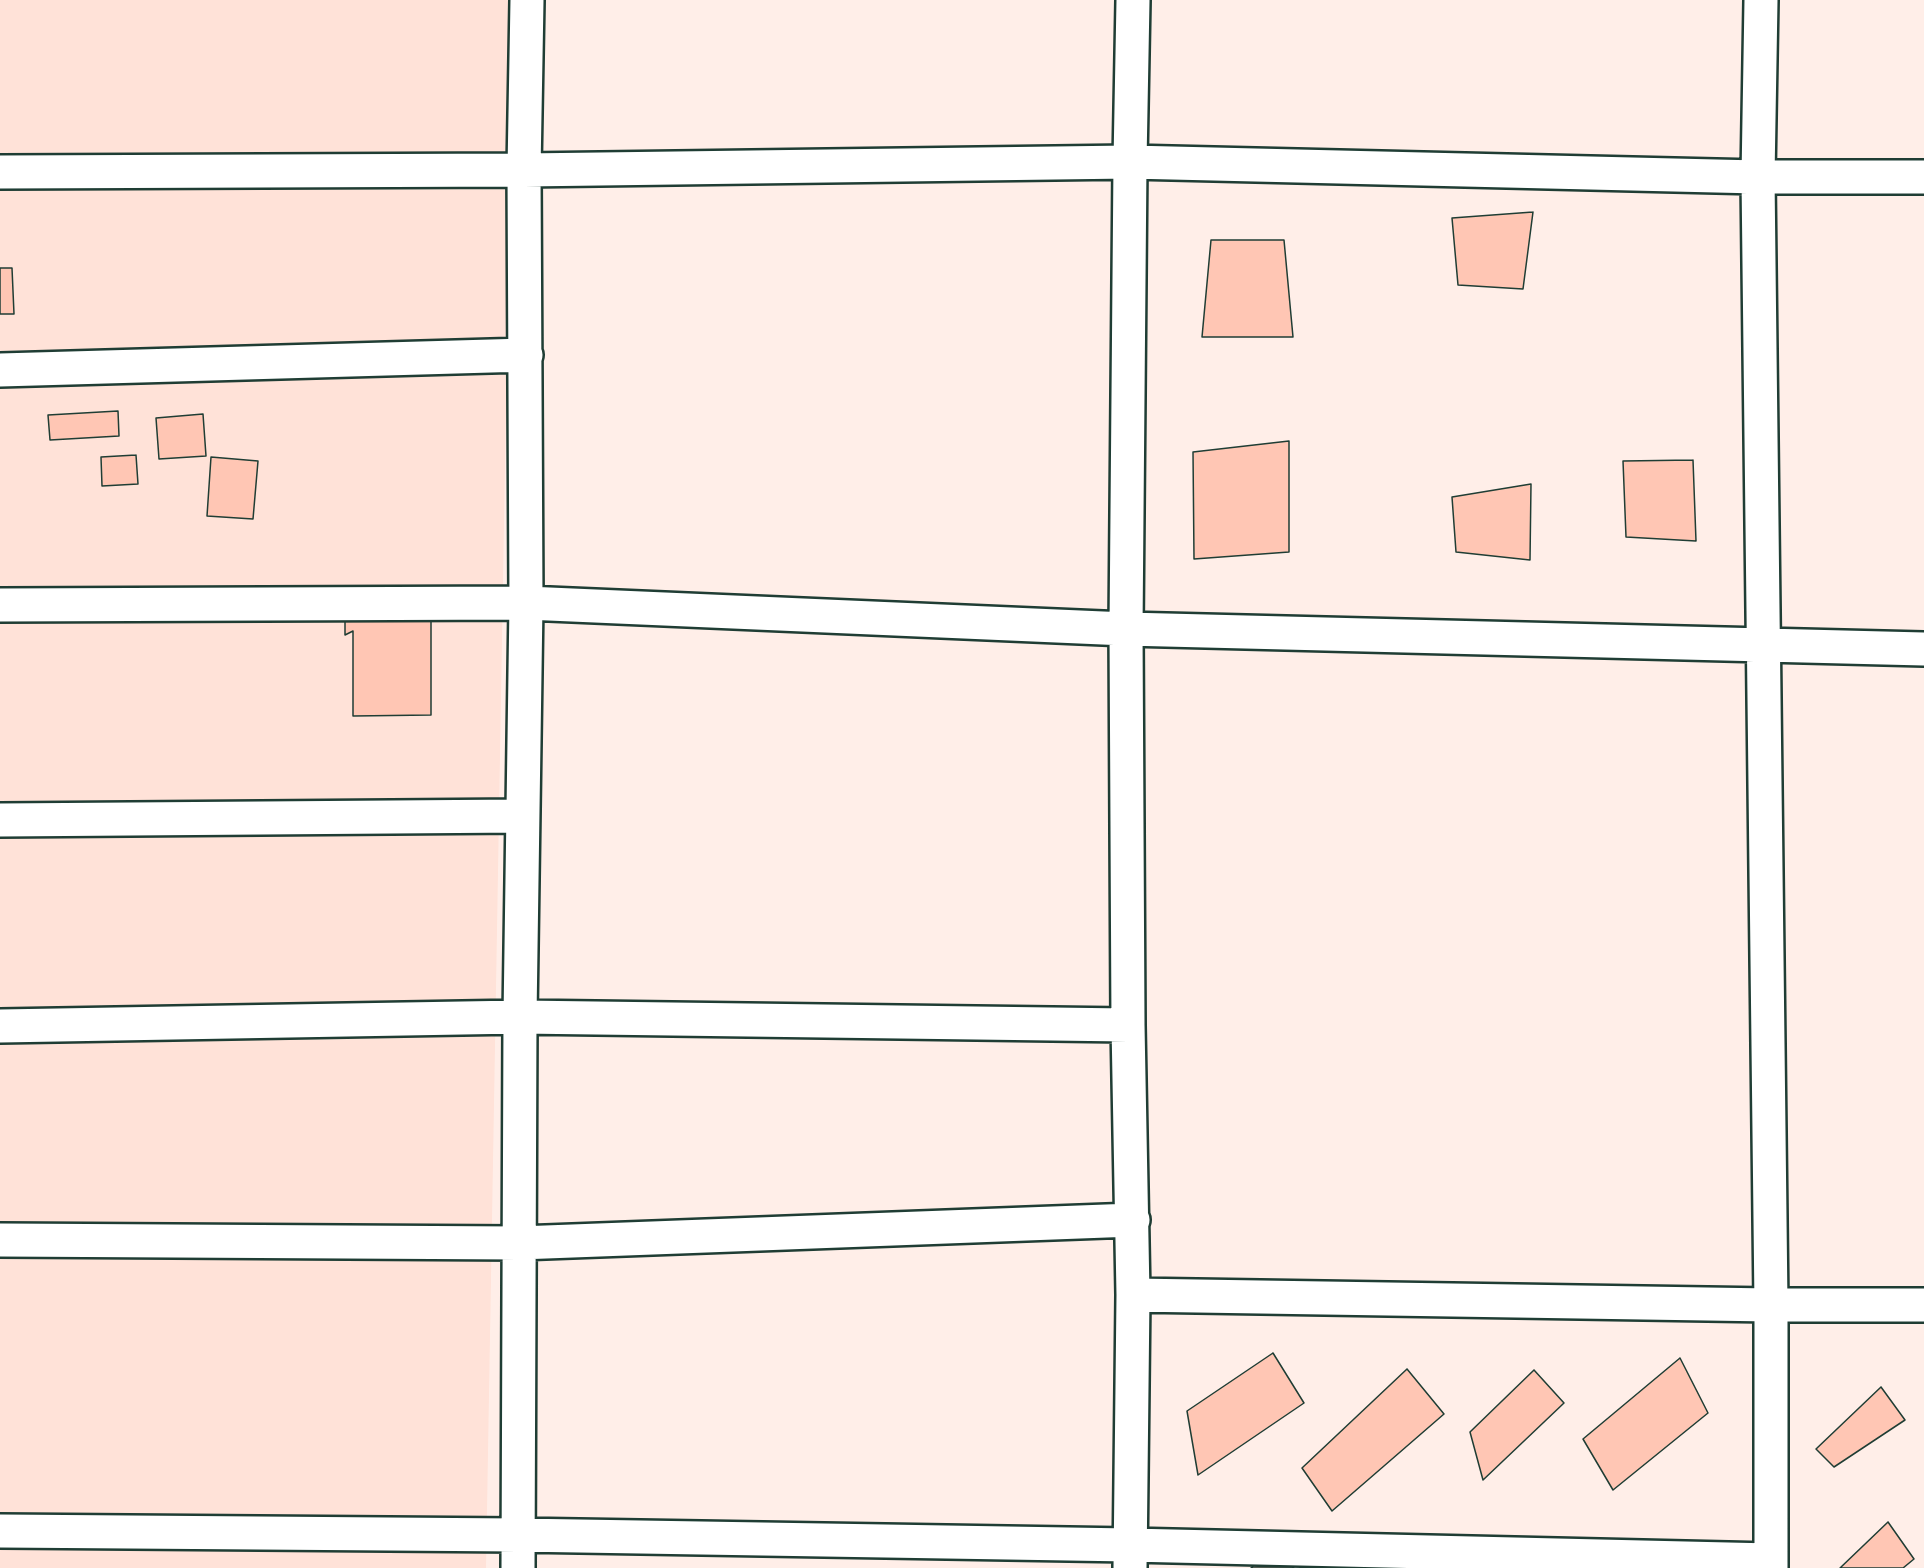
<!DOCTYPE html>
<style>
body{margin:0}
canvas{display:block;background:#ffeee8}
</style>
<canvas width="1924" height="1568"></canvas>
<script>
const ctx = document.querySelector('canvas').getContext('2d');
ctx.lineJoin = 'round';
function fill(path, color) { ctx.fillStyle = color; ctx.fill(path, 'evenodd'); }
const poly = rows => new Path2D(rows.map(r => 'M' + r).join(''));
function stroke(path, color, width, dash) { ctx.strokeStyle = color; ctx.lineWidth = width; ctx.lineCap = dash ? 'butt' : 'round'; ctx.setLineDash(dash || []); ctx.stroke(path); }
fill(poly([
 [0,0,513,0,486,1568,0,1568]
]), '#ffe2d8');
const building = poly([
 [1533,212,1523,289,1458,285,1452,218,1533,212],
 [1211,240,1284,240,1293,337,1202,337,1211,240],
 [0,268,12,268,14,314,0,314,0,268],
 [118,411,119,436,50,440,48,415,118,411],
 [203,414,206,456,159,459,156,418,203,414],
 [1289,441,1289,552,1194,559,1193,452,1289,441],
 [136,455,138,484,102,486,101,457,136,455],
 [211,457,258,461,253,519,207,516,211,457],
 [1693,460,1696,541,1626,537,1623,461,1693,460],
 [1531,484,1530,560,1456,552,1452,497,1531,484],
 [345,612,431,612,431,715,353,716,353,631,345,635,345,612],
 [1273,1353,1304,1403,1198,1475,1187,1411,1273,1353],
 [1680,1358,1708,1413,1613,1490,1583,1439,1680,1358],
 [1407,1369,1444,1414,1332,1511,1302,1468,1407,1369],
 [1534,1370,1564,1403,1483,1480,1470,1432,1534,1370],
 [1881,1387,1905,1420,1834,1467,1816,1449,1881,1387],
 [1888,1522,1914,1559,1903,1568,1840,1568,1888,1522],
 [1272,1548,1294,1568,1251,1568,1272,1548]
]);
fill(building, '#ffc6b4');
stroke(building, '#1f3d34', 1.5);
const minor = poly([
 [1761,0,1758,177,1771,1305,1771,1568],
 [0,172,524,170,1130,162,1758,177,1924,177],
 [0,370,526,355],
 [0,605,526,603,1126,629,1924,649],
 [0,820,522,816],
 [0,1026,520,1017,1128,1025],
 [0,1240,519,1243,1133,1220],
 [1133,1295,1771,1305,1924,1305],
 [0,1531,518,1535,1130,1545,1771,1560],
 [518,1568,520,1017,526,603,524,170,527,0],
 [1130,1568,1133,1295,1128,1025,1126,629,1130,162,1133,0]
]);
stroke(minor, '#1f3d34', 38);
stroke(minor, '#fff', 33);
</script>
